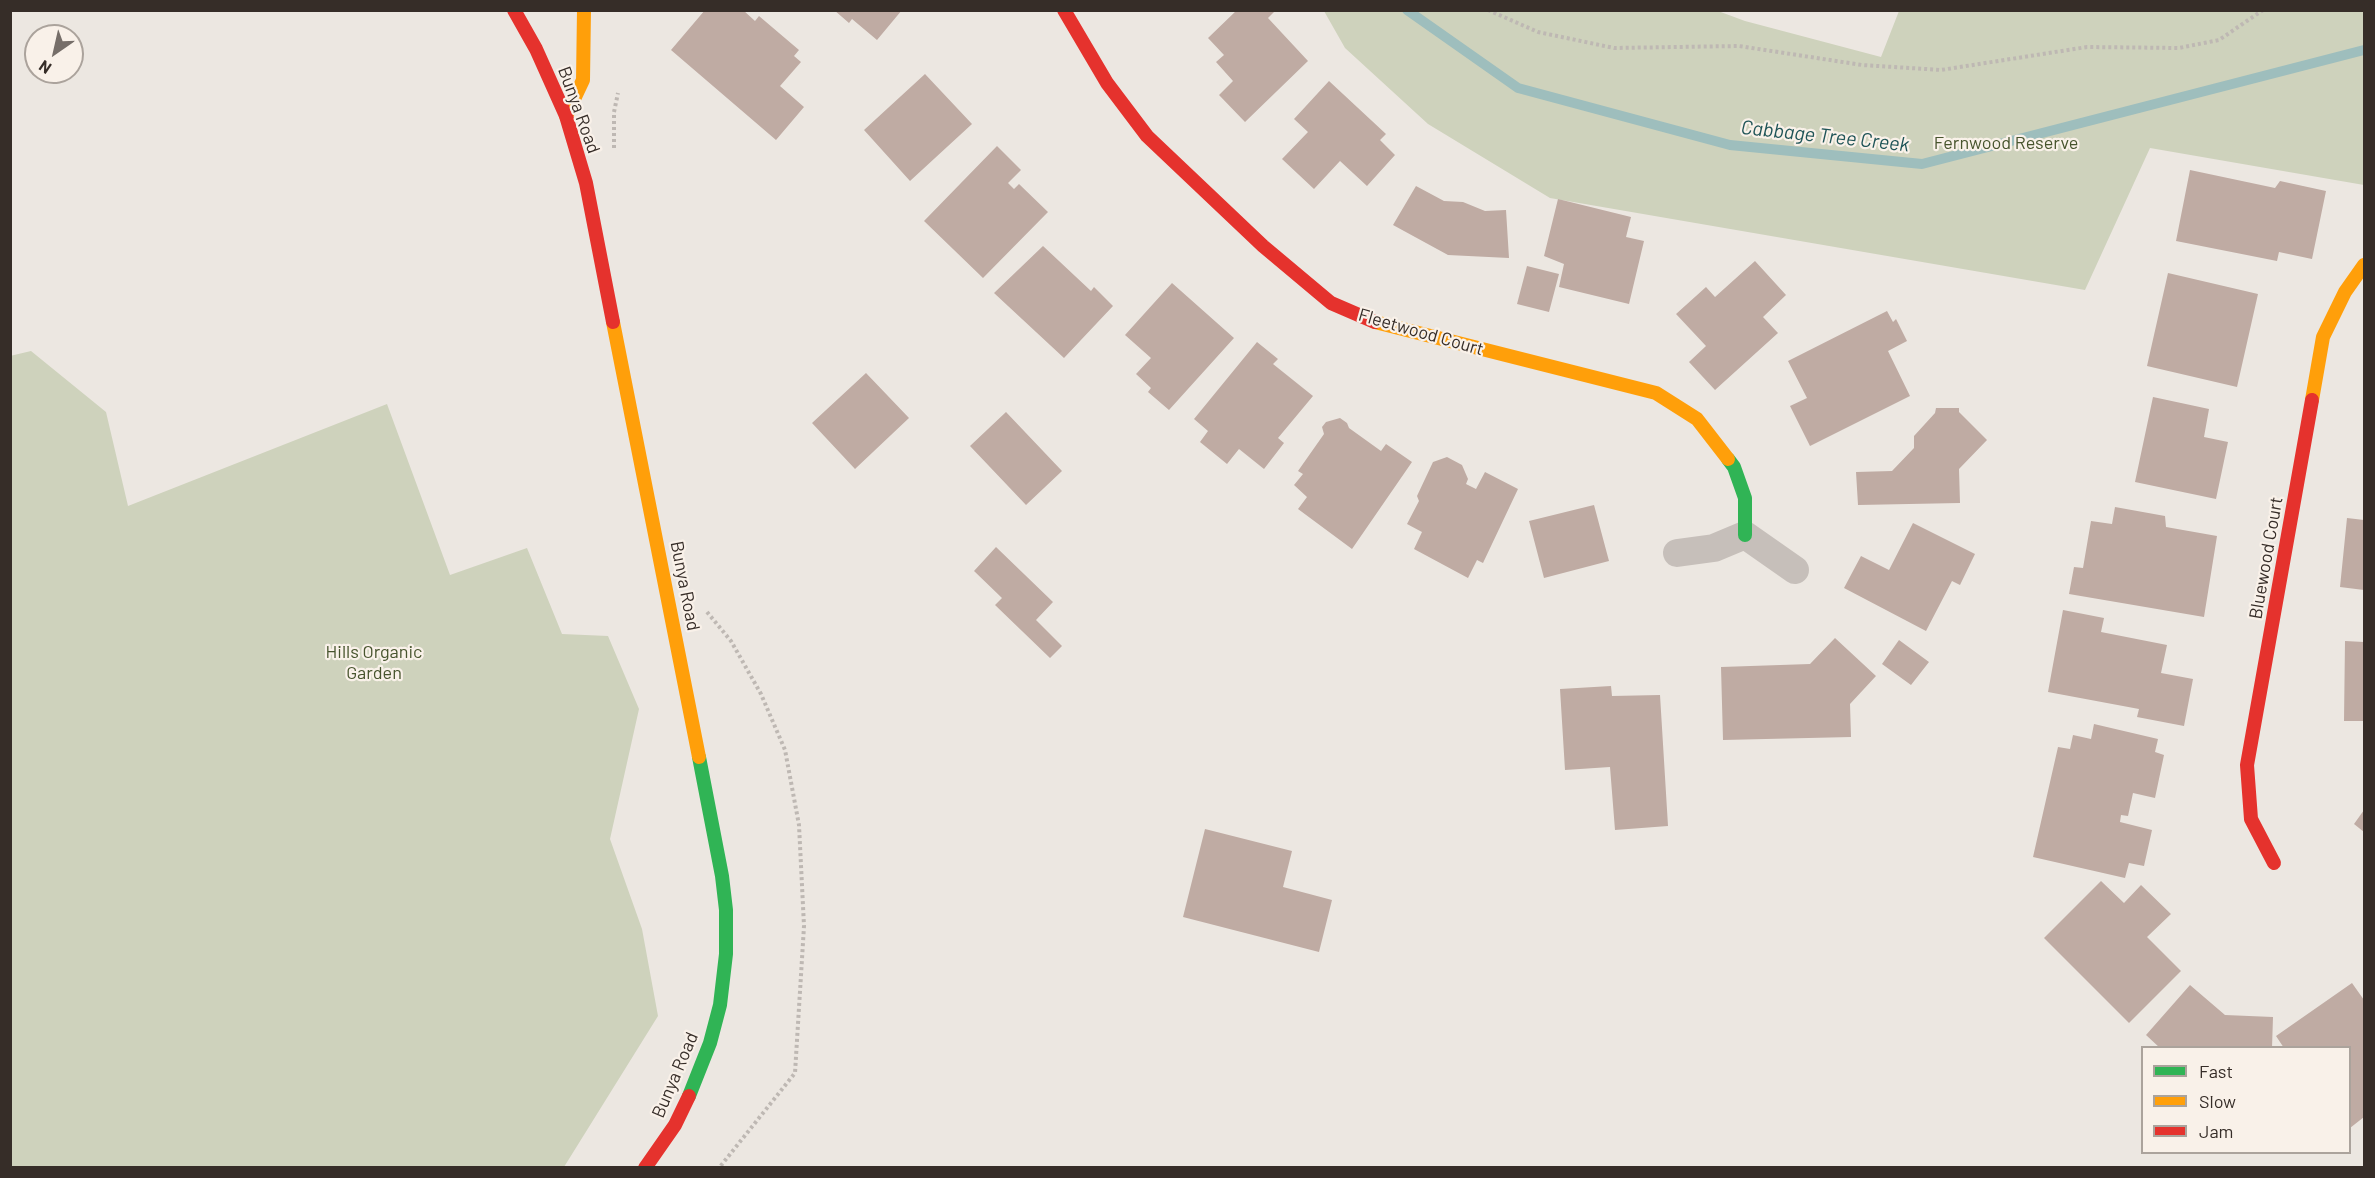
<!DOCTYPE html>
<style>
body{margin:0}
#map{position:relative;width:2375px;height:1178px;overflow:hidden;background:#ece7e1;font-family:Barlow,sans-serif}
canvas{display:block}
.frame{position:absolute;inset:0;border:12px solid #362d28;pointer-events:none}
.legend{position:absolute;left:2141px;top:1046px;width:210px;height:108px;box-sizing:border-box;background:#f9f1e9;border:2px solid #aba39c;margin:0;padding:8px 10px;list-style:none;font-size:18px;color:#362d28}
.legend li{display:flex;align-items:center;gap:12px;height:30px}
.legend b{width:30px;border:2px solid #aba39c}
.north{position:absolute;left:24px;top:24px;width:60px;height:60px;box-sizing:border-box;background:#f9f1e9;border:2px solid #aba39c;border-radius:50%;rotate:214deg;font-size:16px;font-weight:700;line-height:24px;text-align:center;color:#362d28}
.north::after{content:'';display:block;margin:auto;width:21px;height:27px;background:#766e69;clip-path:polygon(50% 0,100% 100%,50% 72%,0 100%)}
</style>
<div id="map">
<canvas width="2375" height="1178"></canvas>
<div class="frame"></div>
<ul class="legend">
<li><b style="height:8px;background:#30b455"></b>Fast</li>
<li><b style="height:8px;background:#ff9f0a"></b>Slow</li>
<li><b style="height:8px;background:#e5322d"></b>Jam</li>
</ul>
<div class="north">N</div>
</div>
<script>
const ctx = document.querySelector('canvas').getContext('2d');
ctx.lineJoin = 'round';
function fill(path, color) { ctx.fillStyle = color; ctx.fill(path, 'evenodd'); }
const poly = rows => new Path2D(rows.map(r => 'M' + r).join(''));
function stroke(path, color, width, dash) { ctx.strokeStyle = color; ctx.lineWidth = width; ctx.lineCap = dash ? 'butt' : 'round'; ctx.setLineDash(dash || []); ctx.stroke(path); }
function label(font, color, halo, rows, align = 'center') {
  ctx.font = font + ' Barlow,sans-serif'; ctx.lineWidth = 4.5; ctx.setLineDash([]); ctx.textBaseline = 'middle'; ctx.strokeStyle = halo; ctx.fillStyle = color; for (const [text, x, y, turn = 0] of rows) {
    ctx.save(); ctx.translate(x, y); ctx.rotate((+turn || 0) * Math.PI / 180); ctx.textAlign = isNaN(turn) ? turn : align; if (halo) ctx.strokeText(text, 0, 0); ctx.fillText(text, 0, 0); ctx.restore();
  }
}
fill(poly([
 [1324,11,1718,11,1745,21,1881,57,1899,11,2364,11,2364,185,2150,148,2085,290,1550,198,1428,124,1345,48],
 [31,351,106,412,128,506,387,404,450,575,527,548,562,634,608,636,639,709,610,839,642,929,658,1016,564,1167,11,1167,10,356]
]), '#ced2bc');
stroke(poly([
 [1407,10,1518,88,1730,145,1922,164,2364,50]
]), '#9ebebd', 10);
fill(poly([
 [705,10,743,10,755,21,759,16,799,50,794,56,801,62,780,86,804,107,776,140,671,50],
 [834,10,902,10,877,40,852,19,849,23],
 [1237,10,1276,10,1268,18,1308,61,1245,122,1219,95,1233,81,1216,62,1224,55,1208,38],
 [925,74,972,124,910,181,864,130],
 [1329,81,1386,134,1380,140,1395,155,1367,186,1340,161,1314,189,1282,159,1308,132,1294,119],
 [997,146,1021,170,1008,183,1014,189,1019,184,1048,212,983,278,924,221],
 [2190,170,2275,188,2280,181,2326,191,2312,259,2279,252,2277,261,2176,241],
 [1416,186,1444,201,1463,202,1485,211,1506,210,1509,258,1448,255,1393,225],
 [1558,199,1631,217,1626,237,1644,241,1629,304,1559,287,1564,264,1544,256],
 [1043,246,1091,291,1094,287,1113,306,1064,358,994,293],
 [1755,261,1786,295,1763,317,1778,333,1715,390,1689,362,1706,346,1676,314,1706,287,1715,297],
 [1527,266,1559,274,1549,312,1517,304],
 [2168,273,2258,294,2237,387,2147,366],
 [1172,283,1234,338,1169,410,1148,392,1151,388,1136,374,1151,358,1125,335],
 [1887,311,1893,322,1896,319,1907,341,1888,351,1910,396,1810,446,1790,406,1807,398,1788,361],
 [1257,342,1278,359,1273,364,1313,396,1278,438,1284,443,1264,469,1239,449,1227,464,1200,442,1208,431,1194,419],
 [866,373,909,418,855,469,812,423],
 [2153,397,2209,409,2204,437,2228,442,2216,499,2135,482],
 [1936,408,1959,408,1959,412,1987,440,1959,469,1960,503,1858,505,1856,472,1892,471,1914,448,1914,436,1935,413],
 [1006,412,1062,471,1026,505,970,446],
 [1340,418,1347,423,1349,428,1381,451,1386,444,1412,462,1352,549,1298,509,1307,497,1294,485,1303,474,1298,471,1324,434,1322,427,1326,422],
 [1447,457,1462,465,1468,479,1466,484,1476,489,1485,472,1518,489,1483,563,1477,560,1468,578,1414,549,1422,532,1407,524,1419,501,1417,496,1433,462],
 [1594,505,1609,561,1544,578,1529,521],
 [2115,507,2165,516,2166,527,2217,536,2204,617,2069,594,2074,567,2083,568,2091,521,2112,524],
 [2347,518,2364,520,2364,590,2340,587],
 [1913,523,1975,554,1960,585,1952,581,1926,631,1844,588,1861,556,1889,570],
 [996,547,1053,602,1036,620,1062,646,1050,658,995,605,1002,598,974,571],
 [2063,610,2104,618,2101,632,2167,645,2161,673,2193,679,2184,726,2137,717,2139,709,2048,692],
 [1835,638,1876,676,1850,704,1851,737,1723,740,1721,667,1810,664],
 [1899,640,1929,662,1911,685,1882,664],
 [2345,641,2364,642,2364,721,2344,721],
 [1611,686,1612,696,1660,695,1668,826,1615,830,1610,767,1565,770,1560,689],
 [2094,724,2158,739,2155,752,2164,755,2155,798,2133,793,2128,816,2121,815,2120,822,2152,830,2144,866,2129,863,2125,878,2033,857,2058,747,2070,749,2073,735,2091,739],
 [2364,810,2364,832,2354,824],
 [1205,829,1292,851,1283,887,1332,900,1319,952,1183,917],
 [2101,881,2124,903,2141,885,2171,914,2147,937,2181,971,2129,1023,2044,938],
 [2352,983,2364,1000,2364,1117,2350,1128,2350,1048,2284,1048,2276,1036],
 [2190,985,2225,1015,2273,1017,2272,1048,2160,1048,2146,1035]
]), '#bfaba3');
stroke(poly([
 [1488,10,1538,32,1614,48,1739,46,1862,65,1941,70,2087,47,2179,48,2219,40,2263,10],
 [614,148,614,112,618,93],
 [707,612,731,641,761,694,785,750,799,825,804,926,795,1073,719,1168]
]), '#beb8b3', 4, [3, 3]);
stroke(poly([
 [1677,553,1714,548,1745,535,1795,570]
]), '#c6bfba', 28);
stroke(poly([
 [1728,459,1734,467,1745,498,1745,535],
 [689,1096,710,1043,720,1005,726,954,726,910,722,876,699,757]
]), '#30b455', 14);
stroke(poly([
 [566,116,583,80,584,10],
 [613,322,699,757],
 [1375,322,1656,393,1697,419,1728,459],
 [2312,400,2323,337,2345,292,2364,265]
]), '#ff9f0a', 14);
stroke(poly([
 [514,10,536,49,566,116,586,183,613,322],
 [1064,10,1107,83,1147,136,1263,246,1331,303,1375,322],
 [2274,863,2251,819,2247,765,2312,400],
 [645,1168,675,1125,689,1096]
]), '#e5322d', 14);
label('18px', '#362d28', '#f9f1e9', [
 ["Bunya Road",579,110,70],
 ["Fleetwood Court",1421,332,16],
 ["Bluewood Court",2266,558,-80],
 ["Bunya Road",685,586,79],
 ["Bunya Road",675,1075,-67]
]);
label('18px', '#47542d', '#f9f1e9', [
 ["Fernwood Reserve",2006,143],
 ["Hills Organic",374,652],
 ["Garden",374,673]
]);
label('italic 20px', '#1f5457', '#f9f1e9', [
 ["Cabbage Tree Creek",1825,136,6]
]);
</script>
